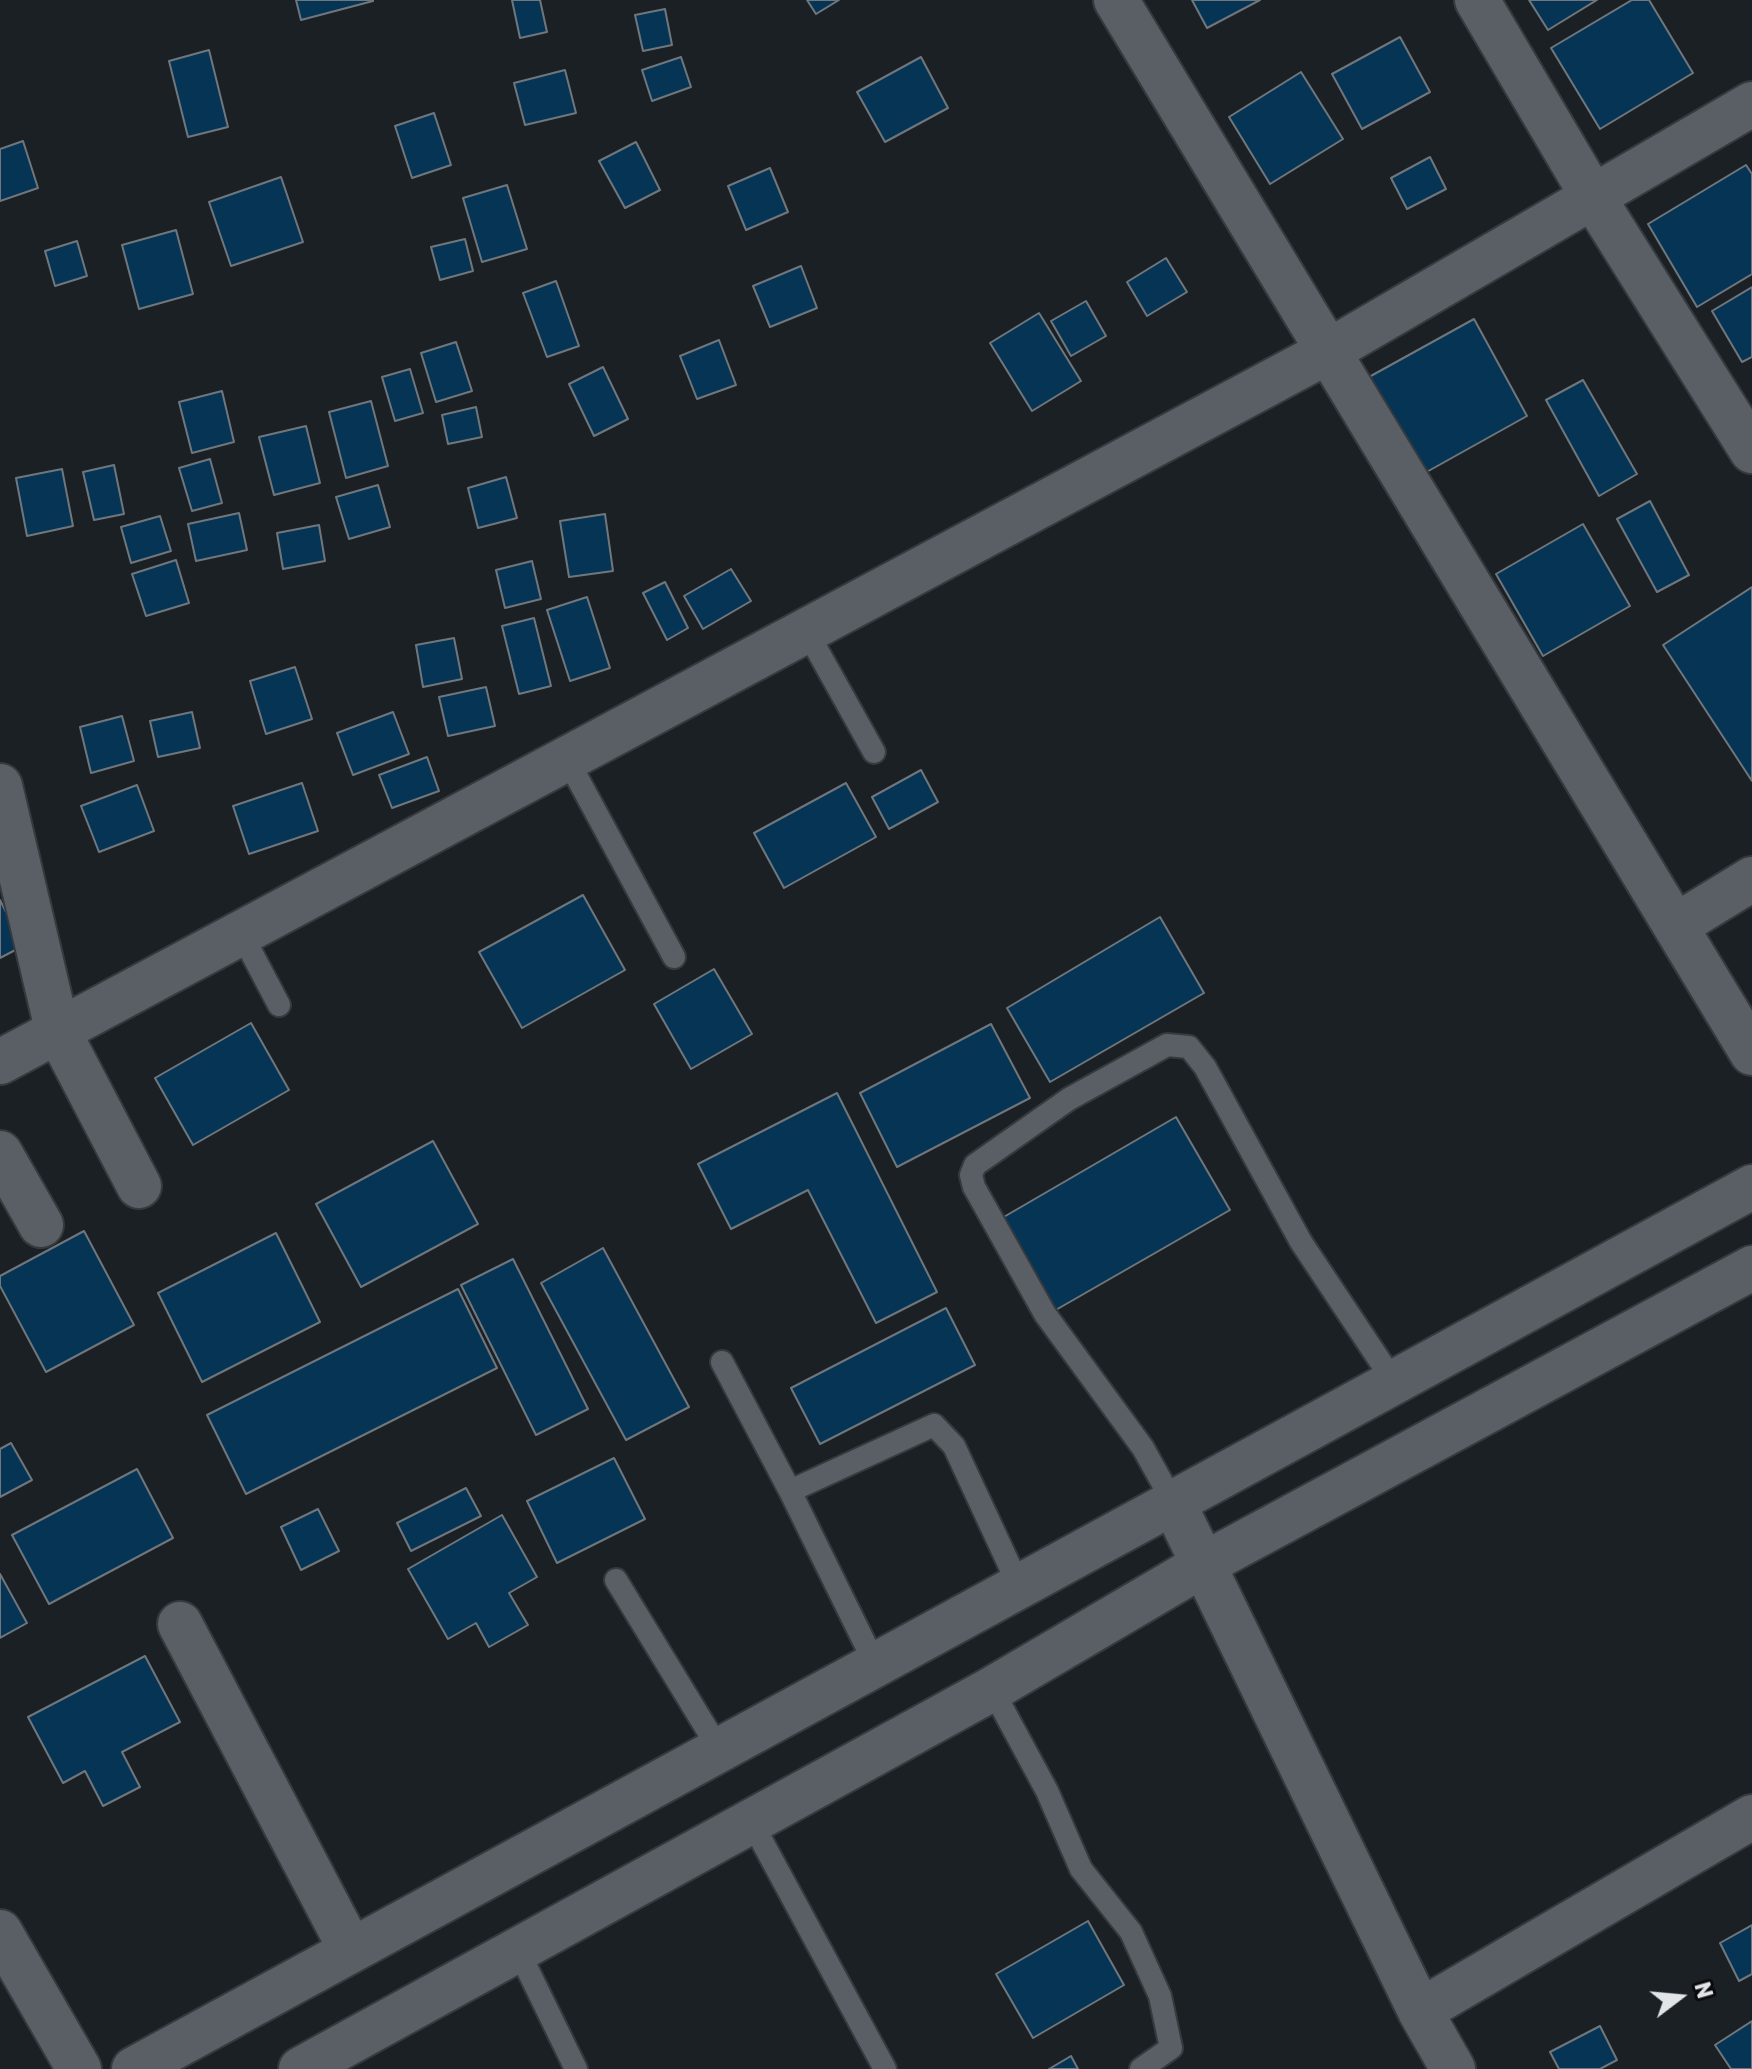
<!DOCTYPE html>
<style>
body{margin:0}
#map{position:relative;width:1752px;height:2069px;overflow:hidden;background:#1b2025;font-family:Rubik,sans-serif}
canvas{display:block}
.north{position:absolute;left:1640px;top:1957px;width:80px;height:80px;-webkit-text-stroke:6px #080a0c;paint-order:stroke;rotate:74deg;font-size:22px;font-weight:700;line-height:32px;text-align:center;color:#e1e5e8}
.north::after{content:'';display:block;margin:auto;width:28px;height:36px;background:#e1e5e8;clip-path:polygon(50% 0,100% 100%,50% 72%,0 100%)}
</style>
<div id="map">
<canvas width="1752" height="2069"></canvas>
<div class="north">N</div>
</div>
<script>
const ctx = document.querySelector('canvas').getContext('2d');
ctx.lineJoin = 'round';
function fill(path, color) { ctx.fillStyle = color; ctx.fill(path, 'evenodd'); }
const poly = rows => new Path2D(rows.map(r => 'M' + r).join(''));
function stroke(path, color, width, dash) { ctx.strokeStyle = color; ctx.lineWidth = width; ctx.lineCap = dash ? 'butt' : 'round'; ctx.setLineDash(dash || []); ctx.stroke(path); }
const building = poly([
 [296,0,373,0,373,1,301,20,296,0],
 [512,0,540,0,547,32,520,38,512,0],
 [807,0,839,0,816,14,807,0],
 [1192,0,1260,0,1207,28,1192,0],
 [1529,0,1597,0,1548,30,1529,0],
 [1632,0,1649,0,1693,73,1600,129,1551,48,1632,0],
 [665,9,672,45,643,51,635,15,665,9],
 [1400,37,1430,92,1362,129,1332,74,1400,37],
 [209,50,228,127,188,137,169,61,209,50],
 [681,57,691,87,652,101,642,70,681,57],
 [921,57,948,108,885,142,857,92,921,57],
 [565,70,576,113,525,125,514,83,565,70],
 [1301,72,1343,139,1270,184,1229,117,1301,72],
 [434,113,451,165,412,178,395,126,434,113],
 [23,141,38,188,0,201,0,149,23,141],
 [636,142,660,190,625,208,599,161,636,142],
 [1430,157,1446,189,1407,209,1391,178,1430,157],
 [1746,165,1752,174,1752,274,1697,307,1648,224,1746,165],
 [770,168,788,212,746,230,728,186,770,168],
 [281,177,303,242,231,266,209,202,281,177],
 [507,185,527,249,482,262,463,198,507,185],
 [176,230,193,294,139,309,122,245,176,230],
 [465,239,473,271,440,280,431,247,465,239],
 [77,241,87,276,55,286,45,251,77,241],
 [1166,258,1187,292,1147,316,1127,282,1166,258],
 [801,266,817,308,770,327,753,286,801,266],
 [556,281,579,346,547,357,523,293,556,281],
 [1752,287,1752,357,1742,362,1712,311,1752,287],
 [1086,301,1106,336,1071,356,1051,321,1086,301],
 [1039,313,1081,381,1032,411,990,343,1039,313],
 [1474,319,1527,416,1423,474,1369,377,1474,319],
 [719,340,736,385,697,399,680,356,719,340],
 [456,342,472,391,436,402,421,353,456,342],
 [603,367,628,419,594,436,569,384,603,367],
 [410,369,423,413,395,421,382,377,410,369],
 [1583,380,1637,474,1599,496,1546,400,1583,380],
 [222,391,234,442,192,453,179,402,222,391],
 [371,401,388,466,346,478,329,412,371,401],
 [476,407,482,437,448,444,442,415,476,407],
 [306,426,320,483,274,495,259,437,306,426],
 [210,459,222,503,192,511,179,468,210,459],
 [114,465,124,514,94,520,83,472,114,465],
 [62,469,73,526,27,536,16,478,62,469],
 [506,477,517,518,478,528,468,488,506,477],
 [378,485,390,527,349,539,336,497,378,485],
 [1650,501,1689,575,1657,592,1617,519,1650,501],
 [239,513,247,550,196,561,188,524,239,513],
 [605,514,613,571,569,577,560,521,605,514],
 [160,516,171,551,131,563,121,527,160,516],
 [1583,524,1630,606,1543,656,1496,574,1583,524],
 [319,525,325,561,283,569,277,533,319,525],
 [176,560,189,603,146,616,132,574,176,560],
 [532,561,541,599,505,608,496,570,532,561],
 [731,569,751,601,703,629,684,596,731,569],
 [665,582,688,628,667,640,643,593,665,582],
 [1752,587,1752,781,1663,645,1752,587],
 [587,597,610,668,570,681,547,610,587,597],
 [534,618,551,686,519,694,502,626,534,618],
 [454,638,462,679,423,687,416,645,454,638],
 [295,667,312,719,266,734,250,681,295,667],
 [486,687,495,726,448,736,439,697,486,687],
 [192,712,200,748,158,757,150,721,192,712],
 [393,712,409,754,353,775,337,733,393,712],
 [122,716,134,761,91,773,80,727,122,716],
 [427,757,439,791,392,808,379,775,427,757],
 [921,770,938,802,889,829,872,797,921,770],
 [302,783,318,831,249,854,233,806,302,783],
 [846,783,876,837,784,888,754,833,846,783],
 [137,785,154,831,99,852,81,806,137,785],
 [583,895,625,970,522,1028,479,952,583,895],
 [0,900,23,946,0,958,0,900],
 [1160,917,1204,993,1050,1082,1007,1008,1160,917],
 [714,969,752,1034,691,1069,654,1004,714,969],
 [251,1023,289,1090,193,1145,155,1078,251,1023],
 [991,1024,1030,1098,897,1167,860,1093,991,1024],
 [837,1093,937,1292,876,1323,808,1190,731,1229,698,1164,837,1093],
 [1176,1117,1230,1210,1054,1311,1002,1218,1176,1117],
 [433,1141,478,1224,361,1287,316,1204,433,1141],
 [84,1231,134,1325,46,1372,0,1286,0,1276,84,1231],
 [276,1233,320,1322,202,1382,158,1293,276,1233],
 [603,1248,689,1407,626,1440,541,1283,603,1248],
 [513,1259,588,1409,536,1435,461,1285,513,1259],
 [458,1289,497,1368,246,1494,207,1415,458,1289],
 [946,1308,975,1365,820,1444,791,1388,946,1308],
 [11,1443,32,1480,0,1497,0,1449,11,1443],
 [614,1458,645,1519,557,1563,527,1501,614,1458],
 [137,1469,173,1538,49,1604,12,1535,137,1469],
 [466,1488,481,1516,411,1551,397,1523,466,1488],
 [318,1509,339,1551,301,1570,281,1527,318,1509],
 [502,1515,537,1577,509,1593,528,1625,489,1647,476,1623,448,1639,408,1569,502,1515],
 [0,1574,27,1623,0,1638,0,1574],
 [145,1656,180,1722,122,1752,140,1787,103,1806,85,1771,63,1783,28,1717,145,1656],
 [1088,1921,1124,1985,1033,2038,996,1974,1088,1921],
 [1752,1925,1752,1974,1739,1981,1720,1943,1752,1925],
 [1752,2021,1752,2069,1731,2069,1715,2045,1752,2021],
 [1600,2026,1617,2060,1600,2069,1559,2069,1550,2052,1600,2026],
 [1071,2056,1078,2069,1049,2069,1071,2056]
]);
fill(building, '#053455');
stroke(building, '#70777c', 2);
const lane = poly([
 [806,630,874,752],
 [566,757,674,957],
 [240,931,279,1005],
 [722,1362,790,1491],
 [1173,1502,1143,1448,1045,1314,974,1187,971,1175,975,1165,1069,1099,1167,1045,1189,1047,1205,1067,1301,1242,1394,1382],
 [616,1580,719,1749],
 [875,1664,790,1491,934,1425,954,1446,1019,1586],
 [992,1689,1047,1791,1081,1869,1131,1932,1160,1996,1171,2048,1141,2069],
 [751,1821,885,2069],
 [518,1950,576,2069]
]);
const street = poly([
 [1116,0,1752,1053],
 [1477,0,1593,197,1752,451],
 [0,786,57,1029,139,1186],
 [1677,925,1752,879],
 [0,1062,1329,351,1752,104],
 [0,1153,41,1225],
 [1173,1502,1420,2011,1453,2069],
 [180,1624,351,1950],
 [0,1932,79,2069],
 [1420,2011,1752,1817]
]);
const secondary = poly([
 [134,2069,1752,1187],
 [301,2069,992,1689,1206,1563,1752,1268]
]);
stroke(lane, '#363a3e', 26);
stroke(street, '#363a3e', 48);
stroke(secondary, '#363a3e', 48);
stroke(lane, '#595f64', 22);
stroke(street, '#595f64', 44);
stroke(secondary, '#595f64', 44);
</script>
